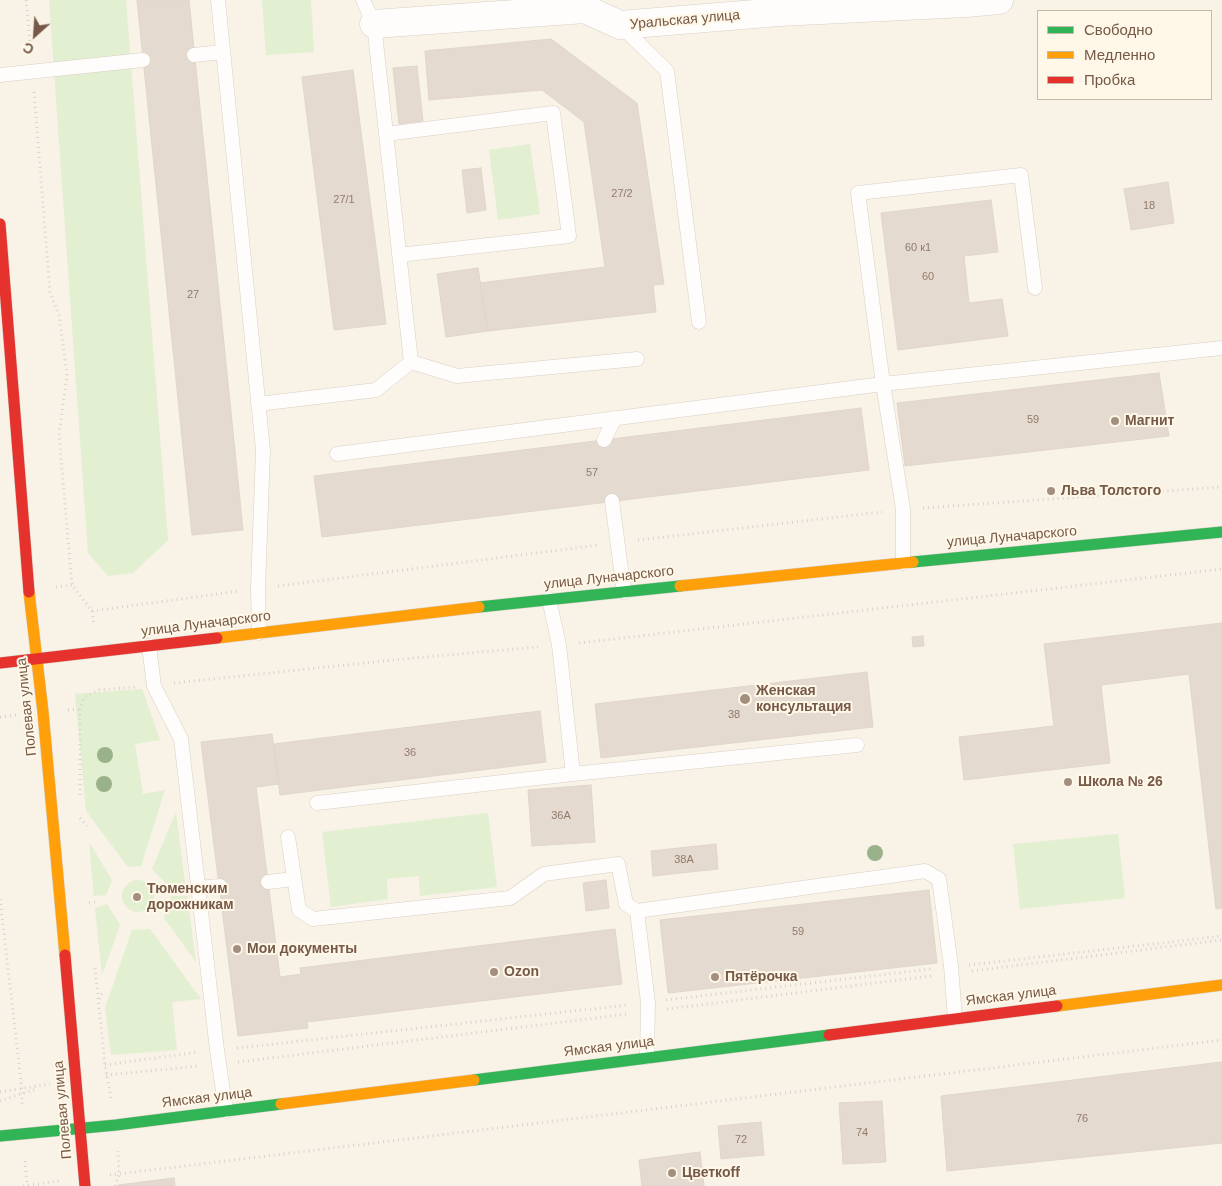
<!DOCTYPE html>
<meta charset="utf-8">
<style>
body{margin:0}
#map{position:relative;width:1222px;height:1186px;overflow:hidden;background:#f8f2e7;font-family:Arial,sans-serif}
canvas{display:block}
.legend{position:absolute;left:1037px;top:10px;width:175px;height:90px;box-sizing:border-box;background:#fff7e8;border:1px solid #c8b8a7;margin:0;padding:6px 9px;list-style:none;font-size:15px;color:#765946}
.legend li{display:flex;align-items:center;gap:10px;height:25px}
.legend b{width:25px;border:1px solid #c8b8a7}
.north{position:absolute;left:10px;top:10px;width:50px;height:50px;-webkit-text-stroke:4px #fff7e8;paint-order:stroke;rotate:206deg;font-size:14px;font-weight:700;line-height:20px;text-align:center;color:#765946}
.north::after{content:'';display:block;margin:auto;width:18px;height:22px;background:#765946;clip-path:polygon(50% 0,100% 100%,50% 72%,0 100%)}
</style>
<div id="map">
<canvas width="1222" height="1186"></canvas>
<ul class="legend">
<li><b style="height:6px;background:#30b455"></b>Свободно</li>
<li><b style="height:6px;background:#ff9f0a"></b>Медленно</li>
<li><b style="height:6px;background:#e5322d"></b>Пробка</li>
</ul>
<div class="north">С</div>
</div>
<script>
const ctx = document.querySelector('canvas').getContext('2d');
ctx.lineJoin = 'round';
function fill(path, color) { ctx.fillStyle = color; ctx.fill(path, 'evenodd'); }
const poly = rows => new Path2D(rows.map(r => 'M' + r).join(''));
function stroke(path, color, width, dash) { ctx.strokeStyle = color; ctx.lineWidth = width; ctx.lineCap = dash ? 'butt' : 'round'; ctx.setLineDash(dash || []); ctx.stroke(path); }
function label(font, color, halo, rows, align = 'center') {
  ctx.font = font + ' Arial,sans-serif'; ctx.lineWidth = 4; ctx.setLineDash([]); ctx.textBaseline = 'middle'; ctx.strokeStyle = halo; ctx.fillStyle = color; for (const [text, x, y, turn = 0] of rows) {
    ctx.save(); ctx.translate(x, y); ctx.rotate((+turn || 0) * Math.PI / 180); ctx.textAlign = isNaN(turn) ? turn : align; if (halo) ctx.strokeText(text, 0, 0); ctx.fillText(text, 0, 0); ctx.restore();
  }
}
fill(poly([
 [49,0,126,0,168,540,133,573,108,576,88,553],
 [262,0,311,0,314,52,266,55],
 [530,144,540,214,498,220,489,150],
 [142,689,160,740,135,744,143,794,165,790,141,866,128,867,86,811,75,694],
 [176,812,185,884,169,886,152,869],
 [488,813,497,887,420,896,419,876,387,879,388,899,331,907,322,832],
 [1118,834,1125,898,1020,909,1013,844],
 [89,842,112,880,106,895,94,896],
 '122 896a16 16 0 1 1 32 0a16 16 0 1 1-32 0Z',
 [171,896,187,896,196,962,164,918],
 [107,904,120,925,102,975,95,908],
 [150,929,201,999,172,1002,177,1050,111,1055,105,1008,132,930]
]), '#e2efd1');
const building = poly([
 [137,0,189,0,243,530,192,535,137,0],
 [551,39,637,103,664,284,653,285,656,312,488,331,480,283,605,267,584,122,542,90,429,100,425,51,551,39],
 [417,66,423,121,399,124,393,68,417,66],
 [353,70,386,324,334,330,302,77,353,70],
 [481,168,486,210,467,213,462,170,481,168],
 [1168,182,1174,223,1131,230,1124,189,1168,182],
 [991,200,998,252,964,256,969,303,1002,299,1008,336,898,350,881,213,991,200],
 [478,268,488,331,446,337,437,274,478,268],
 [1159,373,1169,436,905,466,897,403,1159,373],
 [861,408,869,470,322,537,314,476,861,408],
 [1222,623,1222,908,1216,909,1189,674,1101,685,1110,763,964,780,959,737,1054,726,1044,644,1222,623],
 [923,636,924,646,913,647,912,637,923,636],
 [867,672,873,727,601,758,595,704,867,672],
 [540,711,546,762,280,795,274,744,540,711],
 [272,734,279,784,256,787,280,977,301,974,300,968,615,929,622,984,307,1022,308,1028,238,1036,201,742,272,734],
 [591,785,595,842,532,846,528,790,591,785],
 [716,844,718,869,653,876,651,851,716,844],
 [606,880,609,908,586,911,583,883,606,880],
 [929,890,937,963,668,993,660,920,929,890],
 [1222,1062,1222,1143,947,1171,941,1096,1222,1062],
 [882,1101,886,1162,843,1164,839,1103,882,1101],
 [761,1122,764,1155,721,1159,718,1126,761,1122],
 [700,1152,704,1186,642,1186,639,1160,700,1152],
 [174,1178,175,1186,118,1186,118,1185,174,1178]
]);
fill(building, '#e4dacf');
stroke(building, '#e0d5c9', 1);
const lane = poly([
 [218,0,263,450,258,588,259,633],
 [620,25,667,71,699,322],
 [194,55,223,52],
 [0,75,143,60],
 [386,134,553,113,569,236,399,255],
 [411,362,457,376,637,359],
 [258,404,376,390,411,362,374,24,363,0],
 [604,440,615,418],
 [337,454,883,384,1222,348],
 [612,501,624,592],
 [903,563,903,509,883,384,858,193,1021,175,1035,288],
 [549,599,559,645,573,774,857,745],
 [149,646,154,686,181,739,217,1050,226,1111],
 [317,803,573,774],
 [288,837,299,910,313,919,510,898,544,874,618,864,626,904,637,911,648,1003,647,1057],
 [268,882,294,879],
 [198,888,220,886],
 [637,911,925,871,939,879,951,966,955,1018]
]);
const street = poly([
 [374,24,585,9,620,25,779,12,966,3,999,0]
]);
const fast = poly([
 [913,562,1222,532],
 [479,607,680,586],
 [474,1080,829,1035],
 [0,1136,116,1125,281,1104]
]);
const slow = poly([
 [680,586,913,562],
 [29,592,43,712,65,955],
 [217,638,479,607],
 [1057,1006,1222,985],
 [281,1104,474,1080]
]);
const jam = poly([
 [0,224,29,592],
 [0,663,217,638],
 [65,955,85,1186],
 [829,1035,1057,1006]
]);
stroke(lane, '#d9cfc5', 15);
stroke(street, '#d9cfc5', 29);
stroke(fast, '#d8cec4', 12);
stroke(slow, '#d8cec4', 12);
stroke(jam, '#d8cec4', 12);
stroke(poly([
 [26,0,31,53],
 [34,92,50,292,59,315,67,375,59,435,72,585,92,611,240,591],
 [923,508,1222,487],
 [638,540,882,512],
 [278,586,599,545],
 [56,587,72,585],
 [92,611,94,625],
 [579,643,1222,569],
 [174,683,413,658,538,647],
 [68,710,80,709],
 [0,717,17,715],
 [80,795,80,709,84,697,99,690,135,687],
 [80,818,87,826],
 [0,899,22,1090,22,1107],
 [89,903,95,902],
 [969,965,1222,936],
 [95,968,105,1065,111,1098],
 [972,971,1222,940],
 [99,999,103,991],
 [666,1000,931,969],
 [667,1009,931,976],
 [237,1048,628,1005],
 [238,1062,628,1014],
 [105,1065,198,1052],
 [106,1075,199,1066],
 [0,1092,50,1084],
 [0,1101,36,1089],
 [25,1161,27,1186],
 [110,1175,1222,1040],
 [23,1186,59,1181],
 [115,1186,119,1174,118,1151]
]), '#dad2cb', 3, [1, 4]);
stroke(lane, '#fefdfb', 14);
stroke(street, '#fefdfb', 28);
stroke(fast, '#30b455', 11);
stroke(slow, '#ff9f0a', 11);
stroke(jam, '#e5322d', 11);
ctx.fillStyle = '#9ab28a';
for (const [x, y] of [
 [105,755],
 [104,784],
 [875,853]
]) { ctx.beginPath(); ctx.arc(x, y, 8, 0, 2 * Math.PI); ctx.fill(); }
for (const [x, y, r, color] of [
 [1115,421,5,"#a48f7e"],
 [1051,491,5,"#a48f7e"],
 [745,699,6,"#a48f7e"],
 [1068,782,5,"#a48f7e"],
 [137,897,5,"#a48f7e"],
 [237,949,5,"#a48f7e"],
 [494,972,5,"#a48f7e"],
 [715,977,5,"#a48f7e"],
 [672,1173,5,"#a48f7e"]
]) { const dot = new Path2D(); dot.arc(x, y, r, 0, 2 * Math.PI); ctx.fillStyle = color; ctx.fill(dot); stroke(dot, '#fff7e8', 2); }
label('11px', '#937b6a', null, [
 ["27/2",622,194],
 ["27/1",344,200],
 ["18",1149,206],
 ["60 к1",918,248],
 ["60",928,277],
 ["27",193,295],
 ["59",1033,420],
 ["57",592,473],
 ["38",734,715],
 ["36",410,753],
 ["36А",561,816],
 ["38А",684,860],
 ["59",798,932],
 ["76",1082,1119],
 ["74",862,1133],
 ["72",741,1140]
]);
label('14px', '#765946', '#fff7e8', [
 ["Уральская улица",685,20,-5],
 ["улица Луначарского",1012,537,-5],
 ["улица Луначарского",609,578,-6],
 ["улица Луначарского",206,624,-7],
 ["Полевая улица",27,707,-96],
 ["Ямская улица",1011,996,-7],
 ["Ямская улица",609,1047,-7],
 ["Ямская улица",207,1098,-7],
 ["Полевая улица",63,1110,-95]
]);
label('bold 14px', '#765946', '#fff7e8', [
 ["Магнит",1125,421],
 ["Льва Толстого",1061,491],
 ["Женская",756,691],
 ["консультация",756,707],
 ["Школа № 26",1078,782],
 ["Тюменским",147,889],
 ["дорожникам",147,905],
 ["Мои документы",247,949],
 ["Ozon",504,972],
 ["Пятёрочка",725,977],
 ["Цветкоff",682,1173]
], 'left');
</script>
